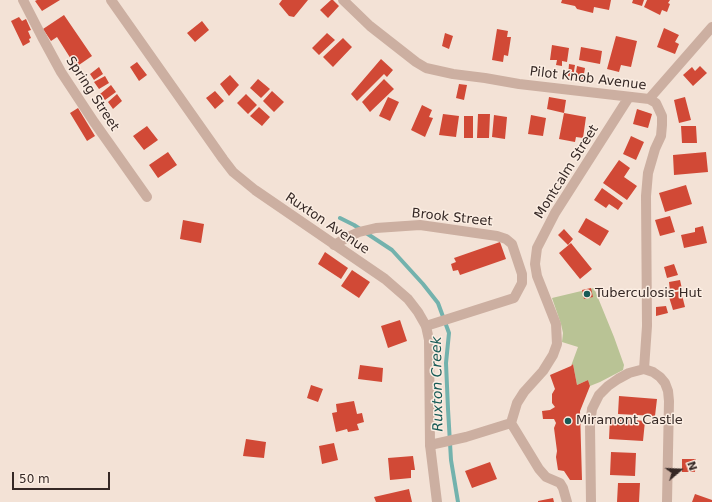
<!DOCTYPE html>
<style>
body{margin:0}
#map{position:relative;width:712px;height:502px;overflow:hidden;background:#f3e2d6;font-family:"DejaVu Sans",sans-serif}
canvas{display:block}
.north{position:absolute;left:660px;top:450px;width:40px;height:40px;-webkit-text-stroke:3px #fbede2;paint-order:stroke;rotate:71deg;font-size:11px;font-weight:700;line-height:16px;text-align:center;color:#352825}
.north::after{content:'';display:block;margin:auto;width:14px;height:18px;background:#352825;clip-path:polygon(50% 0,100% 100%,50% 72%,0 100%)}
.scale{position:absolute;left:12px;top:472px;width:98px;height:18px;box-sizing:border-box;border:2px solid #352825;border-top:0;padding-left:5px;font-size:12px;line-height:14px;white-space:nowrap;color:#352825;-webkit-text-stroke:3px #fbede2;paint-order:stroke}
</style>
<div id="map">
<canvas width="712" height="502"></canvas>
<div class="north">N</div>
<div class="scale">50 m</div>
</div>
<script>
const ctx = document.querySelector('canvas').getContext('2d');
ctx.lineJoin = 'round';
function fill(path, color) { ctx.fillStyle = color; ctx.fill(path, 'evenodd'); }
const poly = rows => new Path2D(rows.map(r => 'M' + r).join(''));
function stroke(path, color, width, dash) { ctx.strokeStyle = color; ctx.lineWidth = width; ctx.lineCap = dash ? 'butt' : 'round'; ctx.setLineDash(dash || []); ctx.stroke(path); }
function label(font, color, halo, rows, align = 'center') {
  ctx.font = font + ' "DejaVu Sans",sans-serif'; ctx.lineWidth = 3; ctx.setLineDash([]); ctx.textBaseline = 'middle'; ctx.strokeStyle = halo; ctx.fillStyle = color; for (const [text, x, y, turn = 0] of rows) {
    ctx.save(); ctx.translate(x, y); ctx.rotate((+turn || 0) * Math.PI / 180); ctx.textAlign = isNaN(turn) ? turn : align; if (halo) ctx.strokeText(text, 0, 0); ctx.fillText(text, 0, 0); ctx.restore();
  }
}
fill(poly([
 [594,288,614,337,624,365,623,370,600,382,590,386,588,380,577,385,573,364,571,366,578,347,562,342,563,333,561,324,552,298]
]), '#b9c395');
stroke(poly([
 [340,218,354,225,392,250,423,284,438,303,449,333,446,363,448,409,451,460,458,502]
]), '#73b2ad', 4);
fill(poly([
 [37,0,60,0,42,11,35,1],
 [282,0,308,0,294,17,289,16,279,4],
 [331,0,333,0,339,6,328,18,320,10],
 [562,0,611,0,609,10,594,7,593,13,577,9,575,6,561,3],
 [633,0,644,0,642,6,632,3],
 [647,0,670,0,668,3,670,4,667,12,662,10,660,15,644,7],
 [64,15,92,56,76,67,57,37,51,41,43,29],
 [19,17,22,21,26,19,31,30,28,31,31,38,29,39,30,42,23,46,11,21],
 [202,21,209,30,195,42,187,33],
 [664,28,679,35,675,42,679,44,675,54,657,47],
 [497,29,508,31,507,37,511,37,508,56,504,55,503,62,492,60],
 [327,33,335,40,319,55,312,48],
 [445,33,453,36,449,49,442,46],
 [616,36,637,41,631,67,621,65,619,72,607,69],
 [343,38,352,47,333,67,323,57],
 [552,45,569,48,567,62,562,61,562,66,556,65,557,60,550,60],
 [581,47,602,51,600,64,579,60],
 [381,59,393,70,387,77,384,74,357,101,351,94],
 [137,62,147,75,139,81,130,67],
 [569,64,575,65,573,77,568,76],
 [577,66,585,68,583,80,575,78],
 [700,66,707,73,693,86,683,75,692,67,695,71],
 [99,67,103,74,94,80,90,74],
 [230,75,239,85,229,96,220,84],
 [105,76,109,83,99,89,94,82],
 [258,79,270,89,261,98,250,88],
 [384,79,394,89,370,112,362,102],
 [459,84,467,85,464,100,456,98],
 [111,85,116,92,105,100,100,94],
 [215,91,224,101,215,109,206,98],
 [272,91,284,102,274,112,263,101],
 [117,94,122,101,113,109,108,102],
 [246,94,257,105,248,114,237,103],
 [388,97,399,102,390,121,379,116],
 [549,97,566,100,564,113,586,117,583,138,576,137,575,142,559,139,564,113,547,109],
 [685,97,691,120,679,123,674,100],
 [422,105,432,110,429,117,433,118,425,137,411,130],
 [259,107,270,117,262,126,250,116],
 [78,108,95,136,87,141,70,113],
 [637,109,652,114,648,128,633,124],
 [443,114,459,116,456,137,439,135],
 [478,114,490,114,489,138,477,138],
 [494,115,507,117,505,139,492,137],
 [531,115,546,118,543,136,528,134],
 [464,116,473,116,473,138,464,138],
 [147,126,158,140,144,150,133,136],
 [681,126,696,126,697,143,682,143],
 [631,136,644,142,636,160,623,154],
 [168,152,177,165,158,178,149,165],
 [706,152,708,172,674,175,673,155],
 [619,160,630,168,624,177,637,186,627,200,603,183],
 [686,185,692,204,665,212,659,193],
 [602,188,623,203,618,210,609,204,606,208,594,200],
 [670,216,675,232,660,236,655,220],
 [586,218,609,231,600,246,578,232],
 [183,220,204,224,201,243,180,239],
 [703,226,707,243,684,248,681,235,695,232,695,228],
 [564,229,573,239,568,245,558,235],
 [500,242,506,259,460,275,458,270,453,271,451,264,456,262,454,258],
 [571,243,592,269,580,279,559,253],
 [325,252,348,268,341,279,318,264],
 [674,264,678,275,667,278,664,267],
 [352,270,370,282,359,298,341,286],
 [680,280,682,289,670,291,669,282],
 [591,288,593,297,584,299,582,290],
 [681,291,685,307,673,310,669,297,672,296,671,293],
 [666,306,668,313,656,316,656,307],
 [400,320,407,341,388,348,381,326],
 [573,364,577,385,588,380,590,386,580,411,582,480,570,480,564,471,558,470,556,457,557,451,554,428,556,423,554,419,543,419,542,411,550,410,555,407,552,403,552,394,555,389,550,375,571,366],
 [360,365,383,368,382,382,358,379],
 [311,385,323,389,318,402,307,398],
 [619,396,657,399,655,416,618,414],
 [354,401,357,414,362,413,364,422,357,424,359,430,348,432,347,429,336,432,332,413,337,412,336,404],
 [610,418,645,421,643,441,609,439],
 [246,439,266,442,264,458,243,456],
 [334,443,338,460,322,464,319,446],
 [611,452,636,453,635,476,610,475],
 [413,456,415,470,411,470,411,478,390,480,388,458],
 [682,459,696,459,695,472,682,472],
 [490,462,497,479,472,488,465,471],
 [618,483,640,483,639,502,617,502],
 [409,489,412,502,376,502,374,497],
 [695,494,712,500,712,502,692,502],
 [553,498,554,502,538,502,538,501]
]), '#d14936');
stroke(poly([
 [23,0,42,37,61,72,94,122,147,197],
 [343,0,370,26,416,62,426,68,453,74,485,78,519,84,649,99,656,103,662,116,662,125,661,136,655,149,648,173,646,196,647,326,644,369],
 [649,99,712,27],
 [334,245,348,237,359,232,376,228,420,225,497,236,506,239,512,244,522,274,522,283,514,298,426,326],
 [511,423,517,403,524,392,543,371,553,355,557,344,556,324,537,276,535,264,537,248,555,213,629,97],
 [430,445,466,437,511,423,539,469,546,477,560,483,563,488,567,502],
 [591,502,590,425,592,409,599,395,608,386,618,379,629,373,644,369,653,372,660,377,665,383,668,391,669,401,667,502]
]), '#ccafa1', 10);
stroke(poly([
 [111,0,223,159,233,172,255,190,385,279,408,299,418,312,426,326,429,340,430,445,437,502]
]), '#ccafa1', 10);
for (const [x, y, r, color] of [
 [587,294,4,"#175a56"],
 [568,421,4,"#175a56"]
]) { const dot = new Path2D(); dot.arc(x, y, r, 0, 2 * Math.PI); ctx.fillStyle = color; ctx.fill(dot); stroke(dot, '#fbede2', 1.5); }
label('13px', '#352825', '#fbede2', [
 ["Pilot Knob Avenue",588,79,7],
 ["Spring Street",92,94,57],
 ["Montcalm Street",567,172,-58],
 ["Brook Street",452,218,6],
 ["Ruxton Avenue",327,224,34]
]);
label('13px', '#352825', '#fbede2', [
 ["Tuberculosis Hut",595,294],
 ["Miramont Castle",576,421]
], 'left');
label('italic 14px', '#175a56', '#fbede2', [
 ["Ruxton Creek",438,384,-91]
]);
</script>
